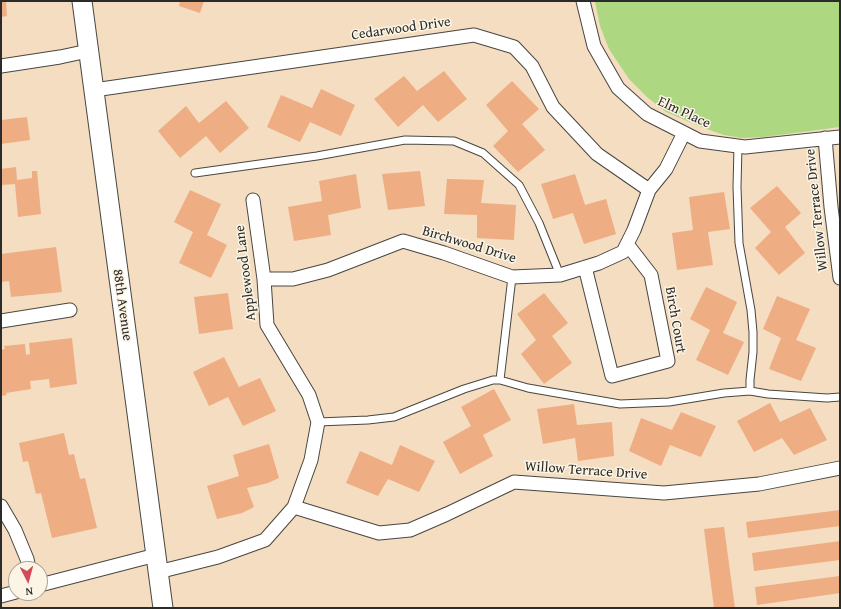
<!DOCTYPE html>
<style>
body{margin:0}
#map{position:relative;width:841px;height:609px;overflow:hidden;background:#f4ddc0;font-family:"Gentium Book Plus",serif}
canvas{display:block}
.frame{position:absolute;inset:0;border:2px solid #2b2b2b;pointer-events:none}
.north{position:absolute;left:8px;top:561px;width:40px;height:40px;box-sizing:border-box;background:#fcf5e5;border:1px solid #a8a49b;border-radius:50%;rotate:174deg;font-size:11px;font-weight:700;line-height:16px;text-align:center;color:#2b2b2b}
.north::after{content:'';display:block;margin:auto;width:14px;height:18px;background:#d1495b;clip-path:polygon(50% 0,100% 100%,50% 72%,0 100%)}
</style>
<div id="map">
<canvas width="841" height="609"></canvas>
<div class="frame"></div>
<div class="north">N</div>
</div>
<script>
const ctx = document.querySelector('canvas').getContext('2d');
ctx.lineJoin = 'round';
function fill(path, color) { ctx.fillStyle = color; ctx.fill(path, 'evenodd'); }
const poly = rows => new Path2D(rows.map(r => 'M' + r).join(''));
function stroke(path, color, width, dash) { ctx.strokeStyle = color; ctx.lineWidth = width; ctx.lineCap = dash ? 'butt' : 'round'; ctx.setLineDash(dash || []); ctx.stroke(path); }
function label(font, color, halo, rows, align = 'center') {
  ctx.font = font + ' "Gentium Book Plus",serif'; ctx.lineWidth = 3; ctx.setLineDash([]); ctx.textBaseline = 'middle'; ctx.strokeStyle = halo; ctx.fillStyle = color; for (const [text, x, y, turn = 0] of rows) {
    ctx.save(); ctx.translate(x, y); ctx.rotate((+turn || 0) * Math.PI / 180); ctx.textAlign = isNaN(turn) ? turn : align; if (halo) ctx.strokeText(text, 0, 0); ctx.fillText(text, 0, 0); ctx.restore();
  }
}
fill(poly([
 [595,1,840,1,840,127,764,137,742,138,724,135,704,128,666,112,647,97,629,79,609,49,600,26]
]), '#aed781');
fill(poly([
 [1,1,6,1,7,16,1,17],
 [180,1,204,1,200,13,179,6],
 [444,71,467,99,438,122,423,105,398,127,374,99,404,76,417,91],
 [512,81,539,109,522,124,545,150,518,172,493,146,508,131,486,105],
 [321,89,355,105,341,136,310,122,300,142,267,127,281,95,312,108],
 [226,101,249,128,220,153,206,136,180,158,158,131,186,106,199,123],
 [27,117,30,140,1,144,1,120],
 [16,167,17,180,32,178,32,171,37,171,41,214,18,217,15,184,1,185,1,169],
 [420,171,425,206,388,210,382,174],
 [356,174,361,208,328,215,331,235,294,241,288,207,322,201,319,181],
 [575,174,585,205,606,199,616,234,584,244,573,213,553,219,541,184],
 [447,179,484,180,481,203,516,205,514,240,477,238,477,215,444,214],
 [777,186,801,213,785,227,805,253,779,275,755,248,771,232,750,208],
 [190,190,221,204,207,235,227,245,211,278,179,263,193,232,174,222],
 [724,192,730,229,708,232,713,265,677,270,672,233,693,230,689,197],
 [56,247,62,292,11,297,9,281,1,282,1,254],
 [706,287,737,302,723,333,744,342,728,375,696,360,710,330,690,319],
 [228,293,233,329,199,334,194,297],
 [544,293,568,323,552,336,572,363,544,384,521,354,536,340,517,314],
 [777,296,810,309,796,340,816,348,801,381,769,369,781,338,763,329],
 [72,338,77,384,50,388,49,379,30,381,31,389,6,393,7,395,1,396,1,350,5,349,4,346,25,344,26,355,30,354,29,343],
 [224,357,239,387,260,378,276,411,243,426,228,397,209,406,193,372],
 [494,389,511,420,483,435,493,456,460,474,443,442,471,426,461,407],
 [770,403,780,422,810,408,827,440,794,455,782,438,754,452,737,421],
 [574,404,577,425,612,422,614,456,578,461,575,438,543,444,537,409],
 [681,412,716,426,701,457,670,445,661,466,629,451,641,418,672,430],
 [64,433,69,455,74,454,80,479,85,478,97,528,52,538,41,493,36,494,28,461,23,462,19,443],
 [269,444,279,478,268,483,247,488,254,507,242,513,217,519,207,486,239,476,233,455],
 [400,445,435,461,419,492,388,479,378,496,346,483,360,451,392,465],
 [840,510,840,526,748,538,746,522],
 [724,527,735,608,714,608,704,529],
 [840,541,840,560,754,571,752,553],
 [840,576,840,593,757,605,755,587]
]), '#eead83');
const lane = poly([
 [738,146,737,187,739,243,751,310,753,332,753,352,750,380,750,391,768,394,827,398,840,397],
 [195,173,317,156,405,140,454,141,483,153,519,185,539,223,560,275],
 [512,277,500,380,528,388,620,404,669,402,724,393,750,391],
 [318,422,368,420,394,417,464,389,493,380,500,380]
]);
const street = poly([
 [583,1,594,46,618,88,647,114,700,141,745,147,840,137],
 [1,66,60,57,88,51],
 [94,90,474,35,514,47,532,66,553,107,597,154,649,190],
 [825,138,831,207,840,278],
 [585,267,612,376,668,361,651,275,627,244],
 [264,279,293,279,328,270,403,241,444,253,512,277,560,275,599,263,623,252,634,230,649,190,666,169,684,133],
 [1,321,70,310],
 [1,506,15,530,27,559,29,569],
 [294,507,379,533,410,530,447,514,514,482,664,493,759,484,840,468],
 [158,572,218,557,265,540,294,507,311,460,318,422,309,395,267,325,264,279,253,200],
 [40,585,156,555],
 [1,596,16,592]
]);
const secondary = poly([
 [82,1,163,608]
]);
stroke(lane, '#494641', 9);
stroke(street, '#494641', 15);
stroke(secondary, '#494641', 21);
stroke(lane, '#fff', 7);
stroke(street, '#fff', 13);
stroke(secondary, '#fff', 19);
label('14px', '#2b2b2b', '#fcf5e5', [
 ["Cedarwood Drive",401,29,-8],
 ["Elm Place",684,113,25],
 ["Willow Terrace Drive",817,210,-96],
 ["Birchwood Drive",469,245,17],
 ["Applewood Lane",246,273,-97],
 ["88th Avenue",122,305,82],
 ["Birch Court",675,320,80],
 ["Willow Terrace Drive",586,471,4]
]);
</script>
